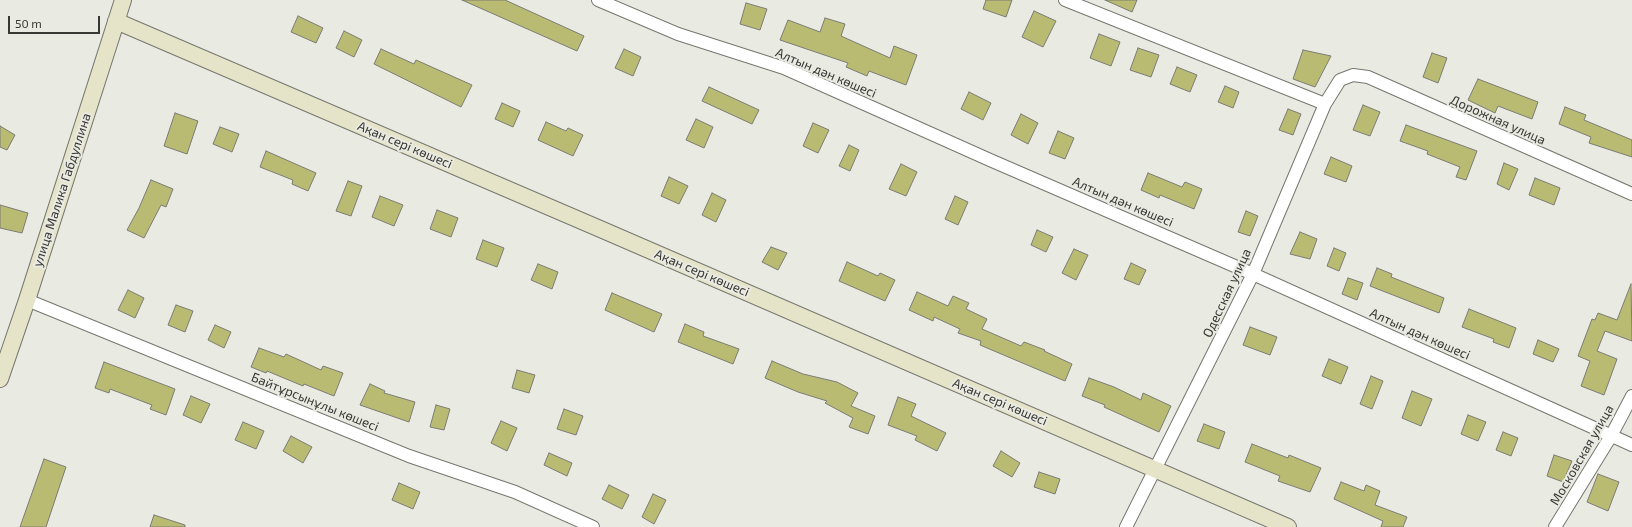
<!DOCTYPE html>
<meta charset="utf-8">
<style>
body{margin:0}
#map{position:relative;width:1632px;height:527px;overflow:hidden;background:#e9eae1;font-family:"Exo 2",sans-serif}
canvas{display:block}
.scale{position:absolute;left:8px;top:16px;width:92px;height:18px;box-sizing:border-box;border:2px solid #373734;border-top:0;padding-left:5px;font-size:12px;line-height:14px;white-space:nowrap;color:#373734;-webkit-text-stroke:3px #e9eae1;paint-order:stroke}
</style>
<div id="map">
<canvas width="1632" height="527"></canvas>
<div class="scale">50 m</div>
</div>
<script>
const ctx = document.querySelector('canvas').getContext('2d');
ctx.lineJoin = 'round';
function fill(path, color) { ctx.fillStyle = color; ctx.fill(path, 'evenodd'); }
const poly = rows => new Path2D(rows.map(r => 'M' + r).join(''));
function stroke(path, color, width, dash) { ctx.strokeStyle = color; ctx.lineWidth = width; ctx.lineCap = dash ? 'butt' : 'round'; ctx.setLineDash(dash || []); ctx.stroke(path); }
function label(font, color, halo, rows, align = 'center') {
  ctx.font = font + ' "Exo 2",sans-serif'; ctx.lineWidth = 4; ctx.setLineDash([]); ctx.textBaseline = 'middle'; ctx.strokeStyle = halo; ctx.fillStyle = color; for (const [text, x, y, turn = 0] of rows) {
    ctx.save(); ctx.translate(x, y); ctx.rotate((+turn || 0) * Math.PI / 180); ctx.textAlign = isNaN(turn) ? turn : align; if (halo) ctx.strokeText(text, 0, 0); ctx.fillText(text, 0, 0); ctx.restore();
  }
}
const building = poly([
 [462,0,505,0,584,36,577,51,462,0],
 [986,0,1012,0,1006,17,983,9,986,0],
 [1105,0,1137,0,1132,12,1105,0],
 [746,3,767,9,760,30,740,24,746,3],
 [1034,11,1056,21,1043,47,1022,37,1034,11],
 [298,16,323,28,316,43,291,32,298,16],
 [825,18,845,24,841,36,890,58,894,46,917,55,906,85,869,71,867,76,846,67,848,63,780,40,788,20,820,32,825,18],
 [344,31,362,40,354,57,336,48,344,31],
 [1099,34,1120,42,1111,66,1090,58,1099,34],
 [1138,48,1159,55,1151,77,1130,70,1138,48],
 [381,49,414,64,416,60,472,85,461,107,374,64,381,49],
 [624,49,641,57,633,76,615,68,624,49],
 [1303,50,1331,56,1315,87,1293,79,1303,50],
 [1432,53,1447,58,1438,83,1423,77,1432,53],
 [1177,67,1197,75,1190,92,1170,84,1177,67],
 [1478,79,1538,102,1532,119,1498,106,1495,113,1468,100,1478,79],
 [1225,86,1239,92,1233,108,1218,102,1225,86],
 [709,87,759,110,752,124,702,101,709,87],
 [969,92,991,103,983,120,961,109,969,92],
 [502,103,520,111,513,127,495,119,502,103],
 [1363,105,1380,112,1370,136,1353,130,1363,105],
 [1565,107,1586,115,1584,120,1632,140,1632,157,1589,143,1591,137,1559,124,1565,107],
 [1288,109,1301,114,1293,135,1279,130,1288,109],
 [175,113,198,121,187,154,164,146,175,113],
 [1021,114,1038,123,1028,144,1011,135,1021,114],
 [696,119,713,127,704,148,686,140,696,119],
 [546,122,566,131,568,128,583,135,573,156,538,140,546,122],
 [813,123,829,130,818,153,803,146,813,123],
 [1406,125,1477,151,1466,180,1456,177,1460,167,1427,154,1428,151,1400,141,1406,125],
 [0,126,15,135,7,150,0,147,0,126],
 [220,127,239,134,232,152,213,144,220,127],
 [1058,131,1074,138,1065,159,1049,153,1058,131],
 [849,145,859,150,850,171,839,166,849,145],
 [266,151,316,173,308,191,292,184,293,180,260,167,266,151],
 [1331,157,1352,166,1346,182,1324,174,1331,157],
 [1504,163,1518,169,1509,190,1497,184,1504,163],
 [901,164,917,172,906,196,889,189,901,164],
 [1148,173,1182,187,1185,182,1202,189,1194,209,1160,195,1159,198,1141,190,1148,173],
 [669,177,688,186,679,204,661,196,669,177],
 [1535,178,1560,188,1554,205,1529,195,1535,178],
 [151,180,173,189,166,207,161,205,144,238,127,230,139,208,151,180],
 [348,181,362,186,351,216,336,211,348,181],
 [712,193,726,200,716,222,702,215,712,193],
 [380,196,403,205,394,226,372,217,380,196],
 [955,196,968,202,958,225,945,219,955,196],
 [0,205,28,213,22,233,0,228,0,205],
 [437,210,458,218,451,237,430,229,437,210],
 [1246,211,1258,216,1250,236,1238,232,1246,211],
 [1037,230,1053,237,1046,252,1031,245,1037,230],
 [1300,232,1317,239,1310,259,1290,254,1300,232],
 [483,240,504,248,497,267,476,259,483,240],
 [771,247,787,253,778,270,762,262,771,247],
 [1334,248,1346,253,1339,271,1327,266,1334,248],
 [1074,249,1088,255,1076,280,1062,273,1074,249],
 [847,262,878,276,880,273,895,280,885,301,839,281,847,262],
 [1131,263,1146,270,1139,285,1124,279,1131,263],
 [538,264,558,272,552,289,531,280,538,264],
 [1377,268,1392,274,1391,277,1444,298,1439,313,1370,286,1377,268],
 [1348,278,1363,283,1357,300,1342,294,1348,278],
 [1631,284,1632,341,1605,331,1597,351,1617,359,1604,395,1581,386,1590,361,1578,356,1592,319,1595,320,1598,313,1617,320,1631,284],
 [128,290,144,298,135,318,118,310,128,290],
 [917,292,948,306,953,296,969,303,966,309,987,319,982,329,1021,346,1024,342,1045,350,1044,351,1072,364,1065,381,980,345,981,341,958,333,960,329,934,317,933,321,909,310,917,292],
 [612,293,662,314,654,332,605,310,612,293],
 [176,305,193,311,185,332,168,325,176,305],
 [1469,309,1516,328,1509,348,1493,342,1494,339,1462,327,1469,309],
 [685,324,704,332,703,336,739,349,733,364,678,342,685,324],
 [215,325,231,332,224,348,208,340,215,325],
 [1250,327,1277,337,1270,355,1243,345,1250,327],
 [1538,340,1559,349,1553,362,1533,354,1538,340],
 [259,348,284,357,286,354,321,370,323,366,343,373,334,396,304,384,303,386,267,371,266,373,251,367,259,348],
 [1329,359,1348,367,1341,384,1322,376,1329,359],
 [772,361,803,374,837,382,858,393,851,406,875,416,868,434,849,427,853,418,825,403,827,401,798,392,765,378,772,361],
 [104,362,175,389,166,415,150,409,152,405,110,389,109,393,95,388,104,362],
 [517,370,535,375,529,393,512,388,517,370],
 [1371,376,1383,381,1372,409,1360,404,1371,376],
 [1089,378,1114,387,1141,400,1143,393,1171,406,1159,432,1104,407,1105,405,1082,396,1089,378],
 [370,384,385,391,384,393,415,402,409,422,360,405,370,384],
 [1412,391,1432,399,1421,426,1402,418,1412,391],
 [191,396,210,404,201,423,183,415,191,396],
 [898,397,916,404,911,416,946,433,937,451,915,440,917,436,888,425,898,397],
 [436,405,450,409,444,430,430,427,436,405],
 [564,409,583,416,576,435,557,429,564,409],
 [1468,415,1486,422,1478,441,1461,434,1468,415],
 [501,421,517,428,507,451,491,443,501,421],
 [243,422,264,431,256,449,235,440,243,422],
 [1204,424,1225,432,1219,449,1197,441,1204,424],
 [1503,432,1518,438,1511,456,1496,450,1503,432],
 [291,436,312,447,303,463,283,451,291,436],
 [1252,444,1288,458,1289,455,1321,468,1310,492,1278,481,1280,476,1245,462,1252,444],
 [1001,451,1020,463,1012,477,993,466,1001,451],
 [549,453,572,463,567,476,544,465,549,453],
 [1554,455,1572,461,1563,482,1547,476,1554,455],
 [44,459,66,467,46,527,20,527,44,459],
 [1039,472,1060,479,1055,494,1034,487,1039,472],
 [1598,474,1619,482,1608,511,1587,502,1598,474],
 [1341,482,1364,491,1366,485,1380,491,1375,505,1407,517,1403,527,1381,527,1383,521,1334,499,1341,482],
 [399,483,420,492,413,509,392,500,399,483],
 [609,485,629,495,622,509,602,499,609,485],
 [653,494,666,500,654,524,642,517,653,494],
 [154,515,185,525,185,527,150,527,154,515]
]);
fill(building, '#babb73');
stroke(building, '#7b7c74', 1);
const street = poly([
 [598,0,678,34,784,68,990,160,1253,274,1632,445],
 [1065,0,1325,104],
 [27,300,409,456,515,492,593,527],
 [1126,527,1253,274,1325,104,1340,80,1353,75,1368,77,1632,194],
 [1555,527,1611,436,1632,396]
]);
const secondary = poly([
 [116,21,605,231,1288,527],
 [0,379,27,300,123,0]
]);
stroke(street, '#76776f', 14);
stroke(secondary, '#76776f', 18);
stroke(street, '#fff', 12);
stroke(secondary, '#e5e4c8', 16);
label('13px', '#373734', '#e9eae1', [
 ["Алтын дән көшесі",826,73,23],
 ["Дорожная улица",1498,120,24],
 ["Ақан сері көшесі",405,145,23],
 ["улица Малика Габдуллина",62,190,-72],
 ["Алтын дән көшесі",1123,202,23],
 ["Ақан сері көшесі",702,273,23],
 ["Одесская улица",1227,293,-65],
 ["Алтын дән көшесі",1420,334,24],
 ["Байтұрсынұлы көшесі",315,402,22],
 ["Ақан сері көшесі",1000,402,23],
 ["Московская улица",1582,455,-60]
]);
</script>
